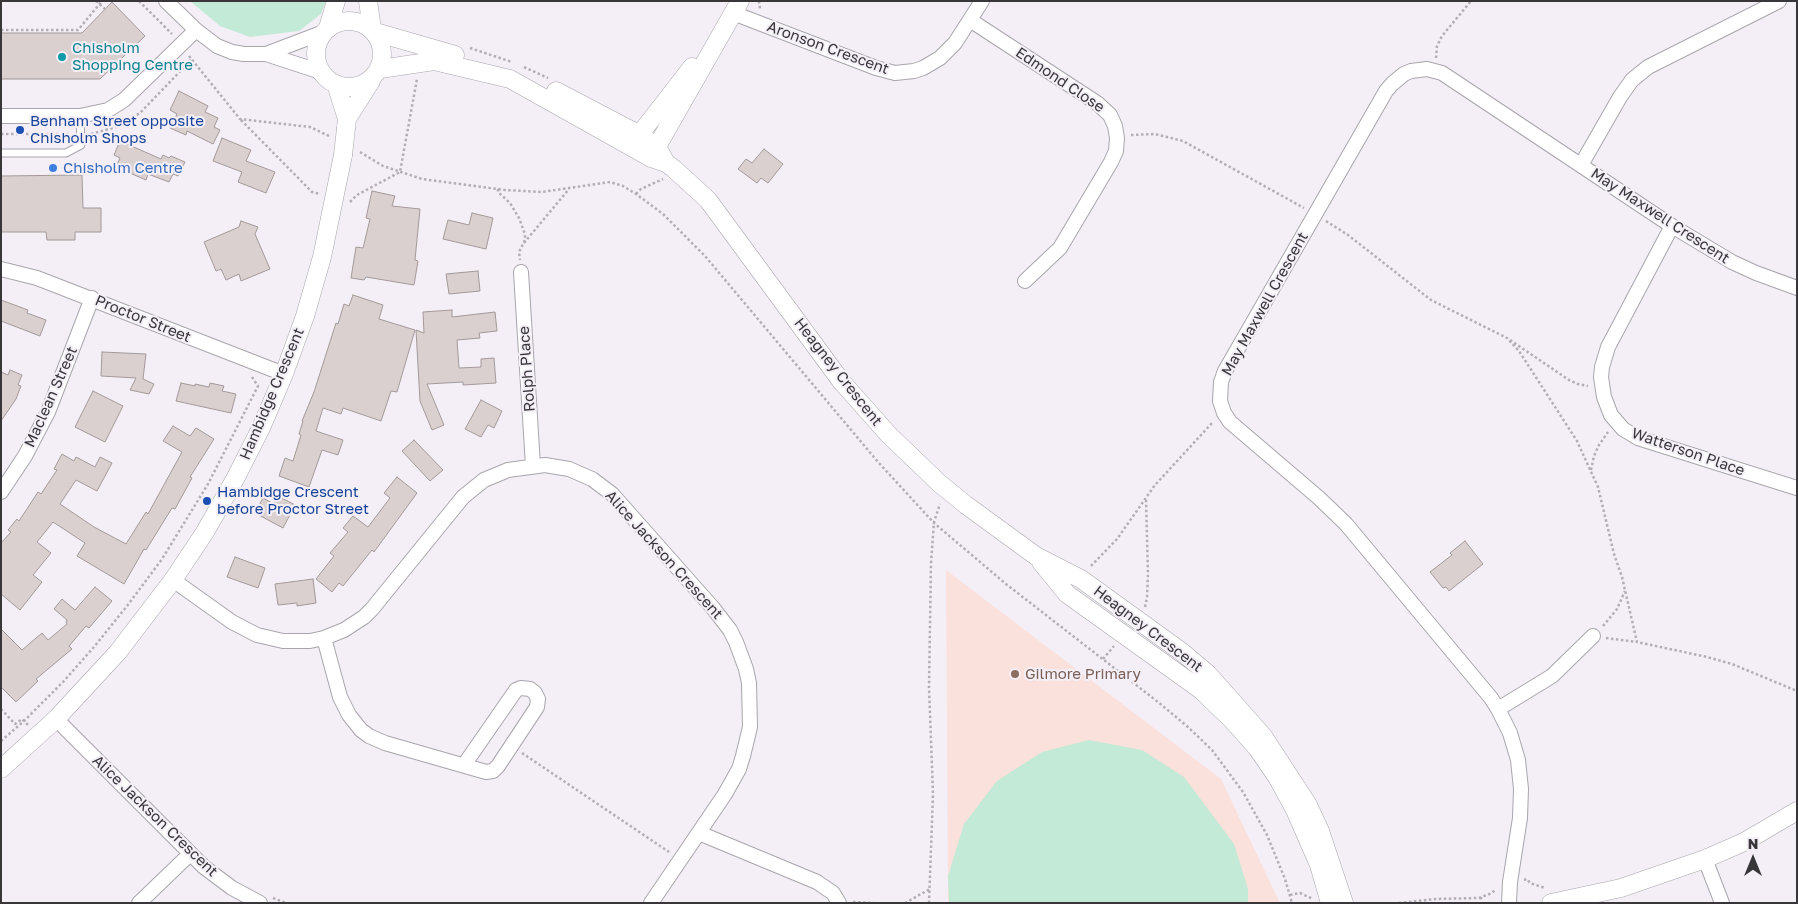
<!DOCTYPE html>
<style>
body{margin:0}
#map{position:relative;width:1798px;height:904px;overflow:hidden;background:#f4eff7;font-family:"Golos Text",sans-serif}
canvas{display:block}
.frame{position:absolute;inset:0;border:2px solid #383639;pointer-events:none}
.north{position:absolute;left:1728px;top:834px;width:50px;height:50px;-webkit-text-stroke:4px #f4eff7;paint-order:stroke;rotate:0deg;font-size:14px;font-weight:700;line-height:20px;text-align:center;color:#383639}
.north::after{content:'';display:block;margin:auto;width:18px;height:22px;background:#383639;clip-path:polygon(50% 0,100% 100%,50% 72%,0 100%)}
</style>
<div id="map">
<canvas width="1798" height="904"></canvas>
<div class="frame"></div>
<div class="north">N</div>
</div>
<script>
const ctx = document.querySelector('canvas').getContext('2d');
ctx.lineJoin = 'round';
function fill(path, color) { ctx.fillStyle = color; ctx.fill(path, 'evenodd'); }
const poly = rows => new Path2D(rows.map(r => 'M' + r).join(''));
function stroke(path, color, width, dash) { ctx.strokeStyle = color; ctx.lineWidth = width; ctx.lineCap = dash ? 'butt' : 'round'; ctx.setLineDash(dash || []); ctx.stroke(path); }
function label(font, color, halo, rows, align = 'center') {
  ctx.font = font + ' "Golos Text",sans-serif'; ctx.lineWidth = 4; ctx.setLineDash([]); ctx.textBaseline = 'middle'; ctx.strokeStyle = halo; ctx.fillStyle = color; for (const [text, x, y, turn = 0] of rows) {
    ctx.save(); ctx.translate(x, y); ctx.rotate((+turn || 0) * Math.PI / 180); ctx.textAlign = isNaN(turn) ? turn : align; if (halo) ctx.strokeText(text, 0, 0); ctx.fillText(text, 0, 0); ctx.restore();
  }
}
fill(poly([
 [946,570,1221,779,1280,903,948,903]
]), '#fbe1dc');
fill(poly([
 [190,1,326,1,321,14,299,31,250,37,220,26],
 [1089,740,1142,750,1184,777,1234,844,1248,889,1248,903,949,903,948,876,964,824,997,781,1042,752]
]), '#c2ead7');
const building = poly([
 [112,2,145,36,100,79,1,79,1,33,82,33,112,2],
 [179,91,208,106,205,112,218,118,214,127,220,130,213,144,187,131,186,135,170,128,177,114,170,110,179,91],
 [222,138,251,150,246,161,275,172,266,193,238,182,242,172,213,161,222,138],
 [120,141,161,159,163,155,169,158,171,156,185,162,178,176,173,174,169,182,148,174,146,180,116,167,120,158,114,155,120,141],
 [764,149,783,164,768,183,761,178,757,183,738,169,746,159,752,163,764,149],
 [82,175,83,208,101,208,101,232,75,232,75,240,47,240,46,232,1,232,1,176,82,175],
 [372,191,395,196,392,206,420,209,415,260,418,261,414,285,366,277,364,280,351,278,356,247,363,248,364,244,370,219,366,218,372,191],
 [472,213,493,218,486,249,443,239,448,220,469,225,472,213],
 [241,221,258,227,255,234,270,269,241,281,239,274,226,280,221,269,216,271,204,242,239,227,241,221],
 [478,271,480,291,449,294,446,274,478,271],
 [353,295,383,305,379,319,415,330,397,392,391,391,381,421,343,408,341,414,323,408,316,431,343,440,338,455,322,450,309,487,279,476,285,458,293,461,301,435,299,434,303,421,302,421,314,392,336,323,338,324,344,304,349,306,353,295],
 [1,300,28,310,27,313,46,320,40,336,1,321,1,300],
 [452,310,452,317,495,312,497,331,479,333,480,338,457,340,459,368,481,367,481,359,494,358,496,383,463,385,463,382,427,384,444,425,432,430,420,401,416,330,424,333,423,312,452,310],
 [102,352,146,354,143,379,154,384,149,394,130,390,136,378,101,376,102,352],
 [10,370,22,375,18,385,21,386,16,399,1,421,1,372,8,375,10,370],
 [181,383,195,386,195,384,209,387,210,383,224,386,222,391,236,394,231,413,176,401,181,383],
 [93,391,123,406,105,442,75,427,93,391],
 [481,400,502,411,494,428,488,425,481,437,465,429,481,400],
 [173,426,190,436,196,428,214,439,190,477,192,478,175,509,172,508,146,550,144,549,124,584,77,556,85,543,53,522,37,542,51,553,33,575,42,582,20,610,1,594,1,543,11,532,8,530,17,519,19,521,38,492,41,494,57,470,54,469,62,454,74,461,76,457,95,467,100,457,112,463,97,491,76,480,60,504,94,527,126,544,146,512,148,514,182,452,163,441,173,426],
 [414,440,443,470,430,481,402,451,414,440],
 [397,477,417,493,374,552,372,550,343,586,339,583,332,592,316,579,334,556,330,553,348,532,343,528,353,516,368,527,390,498,384,493,397,477],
 [278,496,295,505,283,528,255,513,263,498,274,504,278,496],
 [1465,541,1483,564,1449,591,1446,587,1443,588,1430,572,1452,555,1450,553,1465,541],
 [235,557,265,568,258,588,227,577,235,557],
 [313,579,316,603,297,606,297,603,278,605,275,584,313,579],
 [95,587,112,601,89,628,86,626,69,646,72,649,36,679,38,681,16,702,1,687,1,629,22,650,42,633,48,640,67,624,66,622,67,620,54,609,62,599,75,610,95,587]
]);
fill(building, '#dad0cf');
stroke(building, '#a29998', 1);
const service = poly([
 [1,153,66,153,81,145,80,116]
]);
const minor = poly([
 [166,1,196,30,217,46,232,52,244,54,266,54,321,72],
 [733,13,876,68,895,73,914,71,923,68,940,58,955,43,982,1],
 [970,20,1097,103,1110,115,1115,126,1117,138,1116,151,1111,162,1060,248,1025,281],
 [266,54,324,32],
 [1,116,80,116,108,110,124,100,196,30],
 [1581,165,1620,97,1632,80,1648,67,1779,1],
 [1672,226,1608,347,1602,367,1601,377,1604,397,1611,415,1623,429,1638,438,1797,488],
 [1,269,37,278,284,374],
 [521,272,533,466],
 [1,492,25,456,48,412,92,298],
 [173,580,232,622,257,635,283,641,310,641,324,638,344,630,364,617,372,609,463,497,484,480,508,470,545,465,569,469,592,479,612,494,713,608,730,630,736,642,746,669,749,683,750,727,743,756,739,769,725,794,651,903],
 [324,638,340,697,349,715,361,730,369,736,385,743,486,772,493,771,498,766,537,707,538,699,535,693,530,689,521,688,516,690,464,765],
 [1498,709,1552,676,1593,636],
 [56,719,204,867,232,888,260,903],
 [699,833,817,882,833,893,839,903],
 [1705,859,1722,903],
 [139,903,190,854],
 [1509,903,1510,882,1520,818,1521,789,1518,760,1510,733,1498,709,1491,698,1346,524,1319,498,1230,422,1224,413,1220,401,1221,382,1225,371,1386,91,1392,84,1404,74,1411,71,1427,69,1442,73,1672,226,1732,262,1756,273,1797,288]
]);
const tertiary = poly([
 [368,1,372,29],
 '316 54a33 33 0 1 1 66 0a33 33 0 1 1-66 0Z',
 [328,28,336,1],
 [375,32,455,55],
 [380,69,434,61,510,79,651,158,666,163,673,168,708,200,841,381,888,434,939,483,966,505,1036,556,1081,579,1182,652,1208,674,1225,693,1263,736,1308,805,1320,831,1344,903],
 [336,84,347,119,346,128],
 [556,91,640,135,657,147,666,163],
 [347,119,371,81],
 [633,143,692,67],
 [651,157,740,1],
 [1041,562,1067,594,1201,690,1232,720,1257,748,1277,777,1295,810,1319,865,1330,903],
 [1,769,56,719,118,652,173,580,205,532,234,481,261,428,284,374,305,316,322,257,343,155],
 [1551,903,1621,888,1705,859,1744,842,1797,811]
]);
stroke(service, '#a9a5ac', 9);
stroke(minor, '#a9a5ac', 16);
stroke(tertiary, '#a9a5ac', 19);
stroke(poly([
 [96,1,105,9],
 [139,1,172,34],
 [759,1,760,9],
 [1,30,78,30,102,1],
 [470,48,512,62],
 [189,56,240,119,310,127,329,136],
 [1436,58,1437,46,1442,36,1471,1],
 [524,67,548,78],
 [241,120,312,192,320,194],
 [1,134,70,134],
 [91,134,116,127,140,113,192,59],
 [1131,135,1155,134,1183,141,1304,208],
 [360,152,383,166,422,179,505,190,542,192,610,182,623,186,636,194,663,214,705,256,878,462,934,523,1006,584,1158,702,1188,727,1212,750,1243,792,1267,835,1285,879,1292,903],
 [498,189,498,192,510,203,519,218,525,234,525,240,519,252,520,260],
 [636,194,641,189,663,179],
 [350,202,357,195,400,172,417,79],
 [1326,221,1348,235,1431,300,1507,338,1519,351,1577,441,1598,487,1614,554,1622,577,1637,642,1707,657,1732,664,1797,691],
 [524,243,569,189],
 [1510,340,1569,380,1578,384,1588,386],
 [1591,470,1594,456,1599,445,1608,432],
 [1091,566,1117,539,1155,485,1213,422],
 [1145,607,1147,597,1148,574,1146,500],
 [1603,626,1617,609,1625,591],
 [1606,638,1637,642],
 [1103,659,1114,646],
 [1,709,15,724,22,719,28,725],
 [1,741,24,721,63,682,94,647,127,606,162,559,208,484,258,386,252,377],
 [522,753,669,852],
 [1524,880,1527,879,1530,883,1545,888],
 [1290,895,1300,893,1313,899],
 [1481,897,1481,903],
 [273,898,286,903],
 [853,902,874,903],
 [905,903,930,889],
 [929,903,933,794,929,687,931,563,934,522,940,504],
 [1399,903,1435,899,1479,898,1492,893,1495,890]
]), '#b2aeb4', 2.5, [2.5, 2.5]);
stroke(service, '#fff', 7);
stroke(minor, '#fff', 14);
stroke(tertiary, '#fff', 18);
const tertiaryBridge = poly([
 [343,155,346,128]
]);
stroke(tertiaryBridge, '#a9a5ac', 19, []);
stroke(tertiaryBridge, '#fff', 18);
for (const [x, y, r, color] of [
 [62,57,5,"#0f9aa8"],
 [20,130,5,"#1a4fb4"],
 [53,168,5,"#3f7fe0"],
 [207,501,5,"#1a4fb4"],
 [1015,674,5,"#8d6e63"]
]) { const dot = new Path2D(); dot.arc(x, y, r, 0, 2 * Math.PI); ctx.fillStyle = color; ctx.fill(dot); stroke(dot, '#f4eff7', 2); }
label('15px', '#0d838f', '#f4eff7', [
 ["Chisholm",72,48],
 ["Shopping Centre",72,65]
], 'left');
label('15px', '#383639', '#f4eff7', [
 ["Aronson Crescent",828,48,20],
 ["Edmond Close",1060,80,34],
 ["May Maxwell Crescent",1660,216,33],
 ["May Maxwell Crescent",1265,304,-61],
 ["Proctor Street",143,319,22],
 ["Rolph Place",527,369,-94],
 ["Heagney Crescent",838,372,52],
 ["Hambidge Crescent",272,394,-67],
 ["Maclean Street",51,397,-66],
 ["Watterson Place",1688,452,19],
 ["Alice Jackson Crescent",664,555,48],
 ["Heagney Crescent",1148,629,37],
 ["Alice Jackson Crescent",155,816,44]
]);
label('15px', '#164399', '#f4eff7', [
 ["Benham Street opposite",30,121],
 ["Chisholm Shops",30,138],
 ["Hambidge Crescent",217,492],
 ["before Proctor Street",217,509]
], 'left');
label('15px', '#366cbe', '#f4eff7', [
 ["Chisholm Centre",63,168]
], 'left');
label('15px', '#785e54', '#f4eff7', [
 ["Gilmore Primary",1025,674]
], 'left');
</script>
